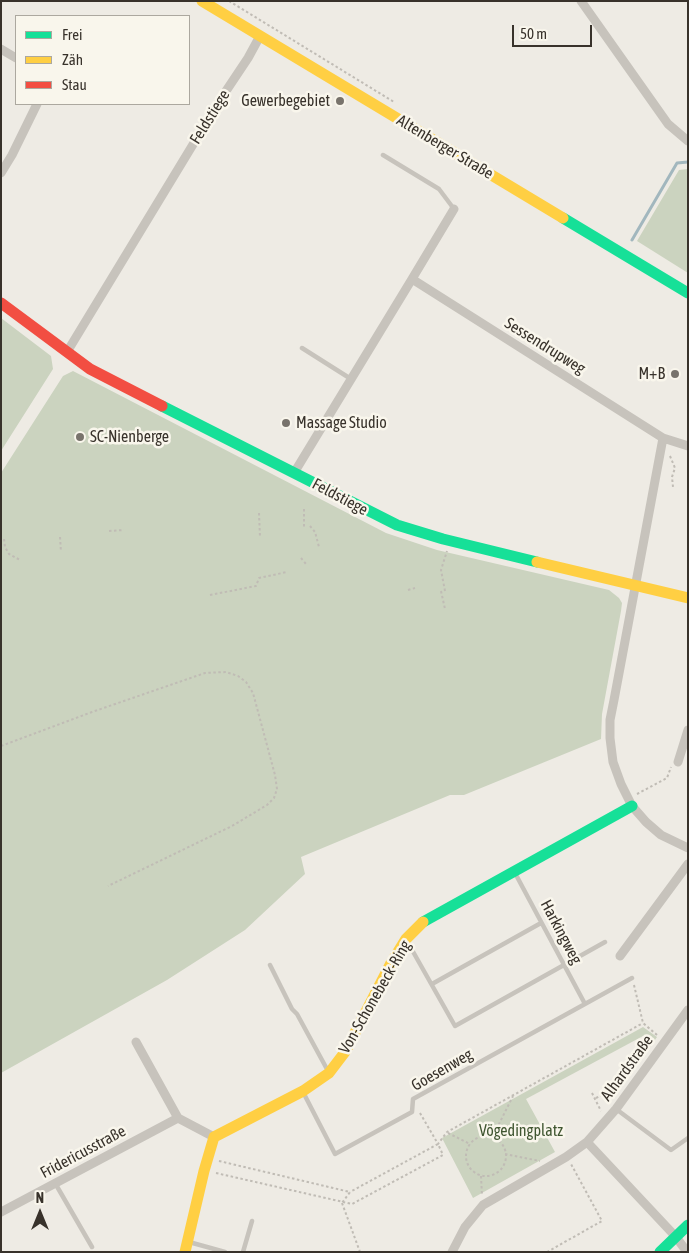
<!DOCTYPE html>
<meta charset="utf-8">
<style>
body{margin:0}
#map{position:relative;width:689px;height:1253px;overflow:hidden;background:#eeebe4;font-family:"Asap Condensed",sans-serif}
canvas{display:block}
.frame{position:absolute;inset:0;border:2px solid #38322b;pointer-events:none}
.legend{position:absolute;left:15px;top:15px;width:175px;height:90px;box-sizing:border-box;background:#f9f6ec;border:1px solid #aca89f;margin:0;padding:6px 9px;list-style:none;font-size:15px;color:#38322b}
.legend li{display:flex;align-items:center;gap:10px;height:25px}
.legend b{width:25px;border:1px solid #aca89f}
.north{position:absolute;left:15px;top:1188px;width:50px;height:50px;-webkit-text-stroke:4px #f9f6ec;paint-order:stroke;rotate:0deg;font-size:14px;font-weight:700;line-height:20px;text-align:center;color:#38322b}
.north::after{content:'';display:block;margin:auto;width:18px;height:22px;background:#38322b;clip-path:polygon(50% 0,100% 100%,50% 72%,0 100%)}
.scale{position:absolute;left:512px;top:25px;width:80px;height:22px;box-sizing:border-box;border:2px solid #38322b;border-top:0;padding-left:6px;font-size:15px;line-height:18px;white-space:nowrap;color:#38322b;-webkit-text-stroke:4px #f9f6ec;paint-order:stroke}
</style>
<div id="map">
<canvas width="689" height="1253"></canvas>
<div class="frame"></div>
<ul class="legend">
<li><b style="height:6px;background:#16e098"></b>Frei</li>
<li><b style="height:6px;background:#ffcf43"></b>Zäh</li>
<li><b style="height:6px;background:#f24e42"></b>Stau</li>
</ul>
<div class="north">N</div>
<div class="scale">50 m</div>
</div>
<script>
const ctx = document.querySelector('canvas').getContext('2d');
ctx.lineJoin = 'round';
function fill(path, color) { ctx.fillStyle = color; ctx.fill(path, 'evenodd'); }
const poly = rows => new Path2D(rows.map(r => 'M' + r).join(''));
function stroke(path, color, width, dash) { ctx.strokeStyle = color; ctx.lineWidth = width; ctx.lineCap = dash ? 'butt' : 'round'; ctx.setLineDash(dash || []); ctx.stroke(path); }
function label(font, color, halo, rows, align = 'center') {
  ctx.font = font + ' "Asap Condensed",sans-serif'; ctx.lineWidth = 5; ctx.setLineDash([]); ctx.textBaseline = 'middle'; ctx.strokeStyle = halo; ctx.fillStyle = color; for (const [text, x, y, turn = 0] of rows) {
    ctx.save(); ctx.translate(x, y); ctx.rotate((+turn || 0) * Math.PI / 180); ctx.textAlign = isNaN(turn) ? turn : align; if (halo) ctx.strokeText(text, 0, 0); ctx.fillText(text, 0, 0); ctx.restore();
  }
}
fill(poly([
 [688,169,688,273,637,241,679,170],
 [1,318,51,356,53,369,1,451],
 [73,371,386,533,437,550,609,590,619,598,622,603,621,611,602,714,601,739,464,795,450,795,301,857,305,874,245,930,167,980,1,1073,1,473,63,376],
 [643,1027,657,1037,650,1047,643,1036,526,1099,555,1152,473,1198,442,1138]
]), '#cbd3bf');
stroke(poly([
 [632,240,677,163,688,162]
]), '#a2b7be', 3);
stroke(poly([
 [229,1,394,102],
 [670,456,675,468,672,477,673,487],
 [304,509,304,527],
 [259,513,260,537],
 [310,526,315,532,319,547],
 [109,531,124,530],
 [60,537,61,552],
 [4,539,5,547,9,554,20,560],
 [301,558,306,564],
 [408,590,415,588],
 [441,591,445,609],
 [445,591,441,570,447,551],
 [210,595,256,586,259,578,287,572],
 [1,746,92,712,205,673,226,672,238,676,246,682,253,693,275,775,277,789,274,798,267,805,232,826,108,886],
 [637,794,667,778,671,767],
 [634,985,643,1023,657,1035],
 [610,1083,616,1094],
 [611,1084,627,1076],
 [592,1093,601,1111],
 [596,1098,614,1089],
 [420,1113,438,1144,447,1132,643,1023],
 [448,1133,470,1144],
 '466 1156a20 20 0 1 1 40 0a20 20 0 1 1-40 0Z',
 [492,1138,513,1096],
 [505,1154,540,1161],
 [219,1161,350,1192,342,1203],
 [216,1173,352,1204,443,1155,438,1144,350,1192],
 [481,1176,482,1196],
 [342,1203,360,1252],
 [547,1252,602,1221,571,1164]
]), '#c0bcb5', 2, [2.5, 2.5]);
stroke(poly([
 [383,155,439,189,454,209],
 [302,348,351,379],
 [515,873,585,1004],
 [407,941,455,1026,605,942],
 [270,965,292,1009,297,1014,328,1071],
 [432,984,541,923],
 [303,1092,335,1154,412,1112,413,1099,632,978],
 [616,1109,671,1150,688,1138],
 [55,1183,92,1247],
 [189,1242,225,1252],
 [243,1252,252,1221]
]), '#c7c3bc', 4.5);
stroke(poly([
 [581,1,668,124,688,141],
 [1,49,16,58],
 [1,173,12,155,37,104],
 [454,209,412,279,663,438],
 [67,352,220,100,248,58,260,36],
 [688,446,663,438,614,700,610,720,610,738,613,762,621,784,632,806,646,822,661,835,688,848],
 [294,473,412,279],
 [678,762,688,730],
 [620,956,688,864],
 [136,1042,178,1118,214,1137],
 [587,1142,616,1109,688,1010],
 [1,1212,178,1118],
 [452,1252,465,1227,483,1205,566,1157,587,1142,676,1237,687,1252]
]), '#c7c3bc', 9);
stroke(poly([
 [563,218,688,293],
 [162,406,397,525,443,539,537,562],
 [423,922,632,806],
 [660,1252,688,1225]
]), '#16e098', 11);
stroke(poly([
 [202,1,563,218],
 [537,562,688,598],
 [185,1252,204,1171,214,1137,303,1091,329,1073,345,1052,390,965,406,939,423,922]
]), '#ffcf43', 11);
stroke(poly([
 [1,303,90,369,162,406]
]), '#f24e42', 11);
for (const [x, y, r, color] of [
 [340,101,5,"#78736c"],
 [675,374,5,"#78736c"],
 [286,423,5,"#78736c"],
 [80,437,5,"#78736c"]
]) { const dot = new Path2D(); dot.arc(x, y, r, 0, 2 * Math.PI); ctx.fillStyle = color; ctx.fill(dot); stroke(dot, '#f9f6ec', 2); }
label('16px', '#38322b', '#f9f6ec', [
 ["Gewerbegebiet",330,101],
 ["M+B",665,374],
 ["Massage Studio",296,423,"left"],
 ["SC-Nienberge",90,437,"left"]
], 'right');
label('16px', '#38322b', '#f9f6ec', [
 ["Feldstiege",210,117,-58],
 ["Altenberger Straße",445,147,31],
 ["Sessendrupweg",545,346,32],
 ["Feldstiege",340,497,28],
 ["Harkingweg",561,932,62],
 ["Von-Schonebeck-Ring",375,997,-60],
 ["Alhardstraße",627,1068,-54],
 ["Goesenweg",442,1070,-30],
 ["Fridericusstraße",83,1152,-28]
]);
label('16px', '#3f5530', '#f9f6ec', [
 ["Vögedingplatz",521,1131]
]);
</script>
